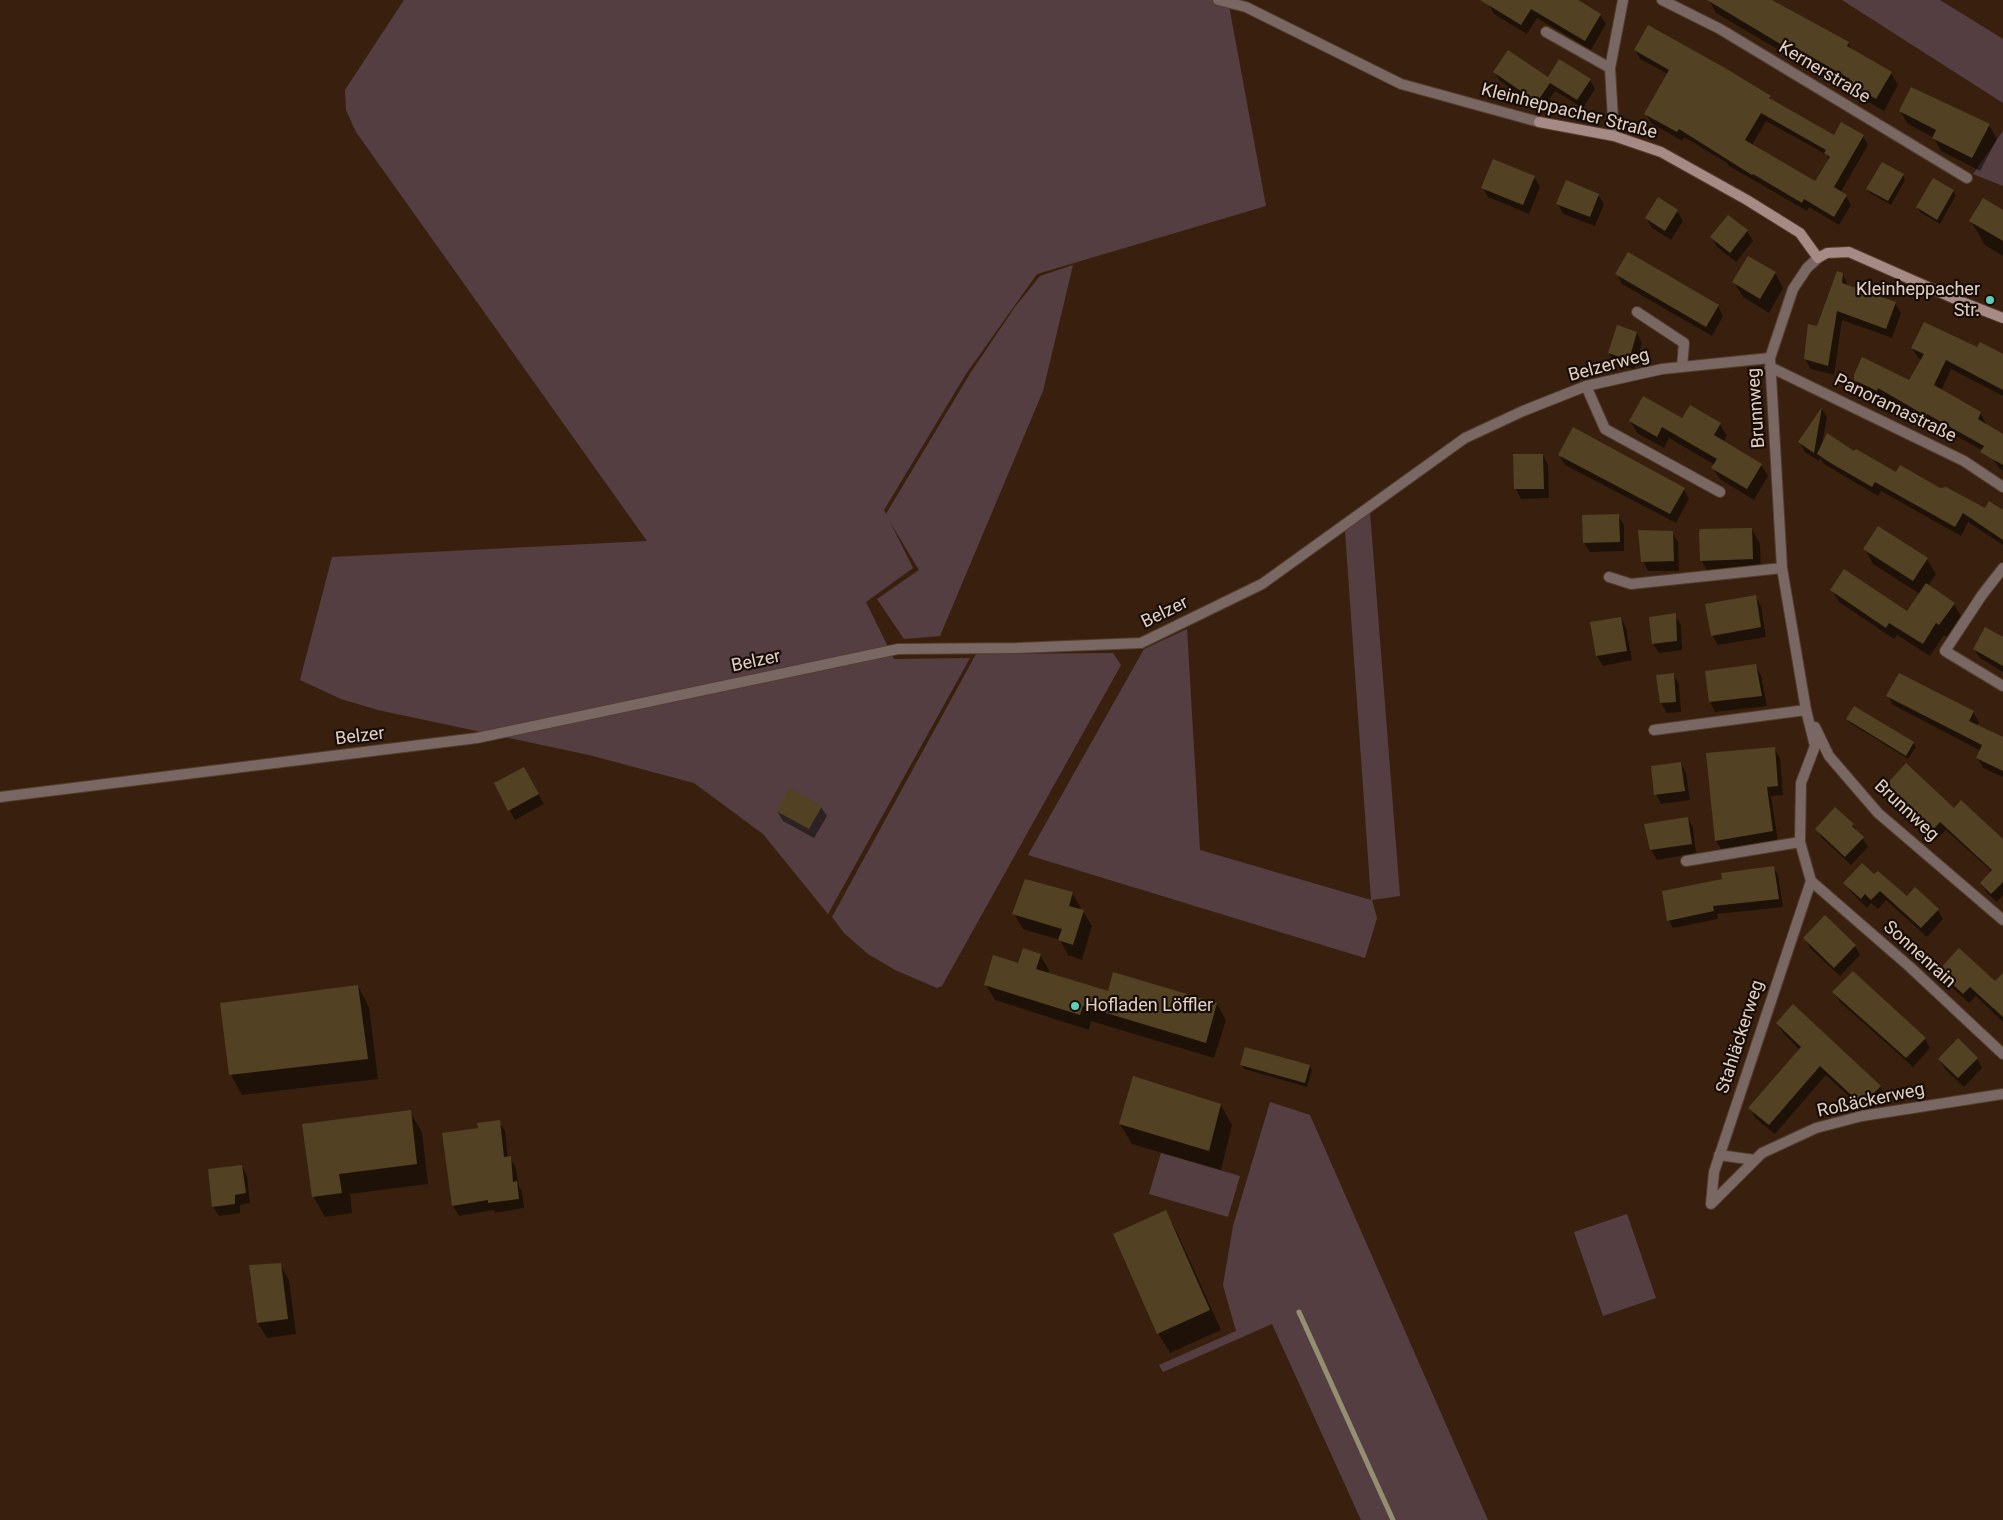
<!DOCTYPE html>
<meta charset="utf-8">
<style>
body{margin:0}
canvas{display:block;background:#39200e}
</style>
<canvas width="2003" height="1520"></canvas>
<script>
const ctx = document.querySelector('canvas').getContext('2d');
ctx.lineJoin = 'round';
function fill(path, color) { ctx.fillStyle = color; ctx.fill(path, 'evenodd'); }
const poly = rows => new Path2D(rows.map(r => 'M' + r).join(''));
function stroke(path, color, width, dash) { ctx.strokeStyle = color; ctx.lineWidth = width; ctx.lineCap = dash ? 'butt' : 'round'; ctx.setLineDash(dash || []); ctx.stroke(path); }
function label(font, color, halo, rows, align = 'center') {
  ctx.font = font + ' Roboto,sans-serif'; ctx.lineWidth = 4.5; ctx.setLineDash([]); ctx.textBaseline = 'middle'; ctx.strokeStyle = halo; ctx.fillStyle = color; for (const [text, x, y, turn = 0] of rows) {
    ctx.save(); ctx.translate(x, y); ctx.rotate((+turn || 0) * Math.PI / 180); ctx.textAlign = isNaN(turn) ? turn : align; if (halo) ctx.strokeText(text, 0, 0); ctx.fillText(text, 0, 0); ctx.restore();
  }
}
fill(poly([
 [404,0,1228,0,1266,206,1037,274,966,374,884,510,886,514,971,372,1015,307,1040,276,1073,265,1043,391,940,636,904,639,877,599,919,570,890,522,913,568,866,602,894,659,970,658,828,914,763,834,694,783,589,755,378,710,341,699,300,680,332,557,647,541,356,132,346,110,345,90],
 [1842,0,1940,0,2003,39,2003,103],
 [2003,131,2003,186,1973,174],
 [1370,512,1400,896,1372,900,1377,918,1365,958,1028,855,1144,649,1187,629,1200,850,1371,900,1345,531],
 [1113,653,1121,665,942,986,937,988,895,970,868,954,844,933,832,917,976,654],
 [1270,1102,1310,1115,1488,1520,1361,1520,1272,1324,1163,1372,1159,1365,1236,1331,1223,1285,1233,1226],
 [1161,1153,1240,1176,1228,1217,1149,1194],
 [1627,1214,1656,1298,1603,1316,1574,1232]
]), '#543e42');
fill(poly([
 [1491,0,1576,0,1600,15,1606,24,1591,50,1537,18,1527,34,1494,14,1489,4],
 [1709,0,1771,0,1848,43,1852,50,1891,73,1898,85,1884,111,1857,95,1852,88,1792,52,1789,56,1716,13],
 [1635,50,1770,97,1772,101,1834,137,1863,136,1868,145,1840,193,1846,196,1851,205,1839,225,1809,207,1807,211,1729,166,1727,163,1684,137,1682,141,1651,123,1646,114,1668,74,1640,59],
 [1766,121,1827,155,1829,160,1816,183,1752,145],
 [1494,72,1548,79,1590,80,1595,89,1583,108,1555,91,1542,110,1500,81],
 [1900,111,1989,125,1997,139,1980,171,1941,151,1934,138,1908,124],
 [1903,175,1905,180,1891,205,1870,193,1868,189],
 [1534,177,1540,187,1529,214,1488,197,1483,188],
 [1953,191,1956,195,1940,224,1920,212,1917,207],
 [1598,195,1604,204,1595,226,1563,214,1558,204],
 [1677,211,1683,221,1671,240,1652,228,1646,218],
 [2003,211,2003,256,1985,245,1971,221],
 [1747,231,1753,241,1736,262,1717,247,1712,237],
 [1775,273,1783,288,1769,313,1743,297,1734,282],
 [1617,274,1718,306,1723,316,1712,336,1622,284],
 [1843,274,1848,286,1895,303,1901,313,1892,338,1842,320,1834,375,1811,369,1805,359],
 [1637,333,1642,343,1634,369,1615,363,1609,353],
 [1912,348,1978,349,2003,355,2003,396,1951,369,1941,391,1980,413,1986,423,1985,452,1933,423,1932,425,1883,397,1882,400,1861,390,1856,380,1909,382,1922,360,1918,358],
 [1822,409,1827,418,1822,443,1855,453,1896,474,1939,490,1985,510,2003,512,2003,545,1968,522,1961,536,1881,491,1878,496,1824,464,1820,458,1819,461,1805,452,1800,442],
 [1683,420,1720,424,1727,436,1723,442,1761,465,1768,476,1754,500,1720,479,1713,468,1715,465,1669,438,1664,448,1637,433,1630,421],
 [2003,444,2003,471,1999,468,1993,459],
 [1543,455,1548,465,1549,498,1521,499,1516,489,1514,456],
 [1559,455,1684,489,1689,499,1676,523,1565,465],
 [1618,516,1624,525,1624,551,1590,552,1584,542],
 [1752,529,1760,544,1761,574,1710,575,1701,560],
 [1672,532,1678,542,1679,571,1648,571,1643,561],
 [1865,549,1927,559,1936,574,1928,586,1954,604,1961,616,1947,637,1944,635,1930,656,1897,635,1894,639,1839,602,1832,590,1907,613,1920,594,1873,564],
 [1755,596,1761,606,1766,637,1718,645,1712,635],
 [1675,615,1681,625,1682,650,1659,653,1653,644],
 [1621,618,1626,628,1632,660,1603,666,1597,656,1591,623],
 [2003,638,2003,672,1980,658,1974,649],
 [1755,665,1761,675,1767,706,1715,712,1710,702],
 [1674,675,1679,684,1681,712,1667,713,1661,703],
 [1888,696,1973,712,1979,722,1977,726,2003,738,2003,777,1983,768,1977,758,1981,751,1893,705],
 [1847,719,1913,743,1916,747,1908,759,1850,723],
 [1774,748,1780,758,1783,795,1771,796,1778,841,1722,850,1716,841],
 [1681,763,1686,773,1690,800,1661,804,1656,794],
 [524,768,544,804,515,820,495,784],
 [1888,785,2003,841,2003,895,1997,902,1986,892,1981,883,1992,872,1946,830,1939,837,1892,794],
 [821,807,827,816,814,838,783,821,777,811],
 [1688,818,1693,828,1696,853,1657,860,1651,850,1646,825],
 [1853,825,1868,847,1851,865,1822,838,1817,829],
 [1773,867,1778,875,1783,907,1717,914,1718,919,1673,928,1669,921,1724,880],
 [1874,876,1907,897,1938,910,1943,919,1927,937,1886,900,1878,909,1871,903,1867,908,1851,892,1845,883],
 [1072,893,1081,908,1080,910,1083,911,1092,926,1082,960,1068,955,1060,940,1023,929,1014,914],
 [1805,938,1855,946,1860,955,1840,976,1810,948],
 [1040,955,1049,970,1048,974,1109,993,1217,1004,1226,1020,1214,1058,1091,1021,1089,1030,995,1000,986,985],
 [1939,972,1995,983,2003,975,2003,1022,1976,996,1969,1003,1945,981],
 [358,986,369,1007,378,1079,242,1095,231,1075,222,1004],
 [1834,993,1925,1039,1930,1048,1913,1067,1840,1002],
 [1777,1023,1880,1086,1885,1096,1868,1114,1826,1075,1775,1134,1755,1118,1750,1108,1800,1050,1783,1033],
 [1977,1058,1982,1068,1964,1087,1945,1069,1939,1059],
 [1241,1064,1309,1066,1312,1070,1307,1087,1244,1069],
 [1221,1105,1232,1125,1221,1170,1132,1144,1120,1124],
 [410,1112,422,1132,428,1184,350,1194,352,1213,325,1217,313,1196,304,1125],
 [499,1122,505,1131,508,1158,510,1158,516,1168,518,1184,522,1192,524,1208,495,1213,493,1210,459,1216,453,1206,443,1134,479,1129],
 [242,1166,247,1176,250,1203,240,1205,240,1213,219,1216,213,1207],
 [1165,1212,1177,1232,1221,1330,1170,1353,1158,1333],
 [280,1265,289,1280,296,1334,267,1338,258,1323]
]), '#0007');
stroke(poly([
 [1299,1312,1393,1520]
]), '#958f72', 5);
fill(poly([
 [1480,0,1578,0,1601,14,1585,41,1531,9,1521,25],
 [1707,0,1772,0,1849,42,1847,46,1892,72,1876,99,1848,83,1850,79,1784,41,1782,45],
 [1648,25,1725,68,1771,96,1769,98,1834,135,1841,122,1864,135,1834,187,1847,195,1834,217,1804,199,1802,203,1753,174,1752,175,1679,129,1677,132,1644,114,1669,70,1634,50],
 [1761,113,1826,150,1824,153,1830,157,1815,181,1745,140],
 [1508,50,1548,77,1559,59,1591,79,1577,100,1550,83,1537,102,1493,72],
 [1911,87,1990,124,1972,158,1932,138,1936,130,1899,111],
 [1493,159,1535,176,1523,205,1481,188],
 [1882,162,1904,174,1888,201,1866,189],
 [1933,178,1954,190,1937,220,1916,207],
 [1566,180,1599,194,1590,217,1556,204],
 [1658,197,1678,210,1665,231,1645,218],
 [1983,198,2003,210,2003,241,1969,221],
 [1728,215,1748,230,1730,253,1710,237],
 [1628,252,1719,305,1706,327,1615,274],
 [1748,256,1776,272,1760,299,1732,282],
 [1837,271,1843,273,1842,283,1896,302,1886,329,1837,311,1828,366,1804,359,1808,324,1817,326],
 [1924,322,1977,347,1980,342,2003,354,2003,390,1946,360,1934,385,1981,412,1978,419,2003,434,2003,465,1980,452,1984,446,1927,414,1926,416,1878,388,1877,391,1854,380,1854,375,1862,357,1909,380,1924,354,1911,348],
 [1617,325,1637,332,1629,360,1608,353],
 [1643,396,1682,418,1690,405,1721,423,1714,435,1762,464,1747,489,1711,468,1717,459,1662,427,1657,437,1629,421],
 [1822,407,1814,453,1798,442],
 [1573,427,1685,488,1670,514,1558,455],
 [1827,433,1854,451,1856,449,1896,472,1900,465,1940,488,1946,487,1985,508,1989,501,2003,510,2003,540,1963,513,1955,527,1875,482,1872,487,1829,462,1817,454],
 [1513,454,1543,454,1544,489,1514,489],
 [1619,514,1620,542,1583,543,1582,515],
 [1878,526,1928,558,1913,581,1863,549],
 [1752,528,1753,559,1700,561,1699,531,1701,531,1699,529],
 [1638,530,1673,531,1674,561,1641,562],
 [1844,569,1907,611,1926,583,1955,603,1939,625,1936,623,1923,644,1889,623,1886,628,1830,590],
 [1756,595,1761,627,1711,636,1705,604],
 [1676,613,1677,641,1652,644,1649,617],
 [1621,617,1627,651,1596,656,1590,622],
 [1985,627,2003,637,2003,666,1973,649],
 [1756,664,1762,696,1709,702,1705,671],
 [1674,673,1676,702,1660,703,1656,675],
 [1899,673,1974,711,1969,721,2003,737,2003,771,1976,758,1982,745,1886,696],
 [1854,706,1914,742,1906,756,1846,719],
 [1775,747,1778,786,1767,787,1773,831,1715,841,1706,753],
 [1681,762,1685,791,1654,795,1651,766],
 [1906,763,1954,808,1961,800,2003,839,2003,882,1991,894,1980,883,1992,870,1940,822,1934,829,1886,785],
 [524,767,539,794,508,811,494,783],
 [789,788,822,806,809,829,776,811],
 [1835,807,1854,824,1852,826,1864,837,1845,857,1815,829],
 [1688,817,1692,844,1650,850,1644,824],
 [1862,863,1874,874,1878,871,1907,896,1915,887,1939,909,1921,928,1880,891,1871,900,1865,894,1861,899,1843,883],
 [1774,866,1779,899,1713,906,1714,911,1667,921,1662,891,1722,879,1721,873],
 [1025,879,1073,892,1069,906,1084,910,1073,945,1058,940,1062,929,1012,914],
 [1825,915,1856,945,1834,968,1803,938],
 [1023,948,1041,954,1036,969,1108,991,1113,972,1217,1003,1206,1043,1083,1006,1080,1015,984,985,993,955,1018,963],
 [1959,948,1995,981,2003,973,2003,1017,1970,987,1963,994,1938,971],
 [1853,971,1926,1038,1906,1058,1832,992],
 [358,985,368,1059,229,1075,220,1003],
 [1793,1004,1881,1086,1862,1105,1820,1066,1769,1125,1748,1108,1801,1047,1776,1023],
 [1958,1038,1978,1058,1958,1078,1938,1059],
 [1245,1047,1310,1065,1305,1083,1240,1065],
 [1133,1076,1221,1104,1209,1151,1119,1124],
 [411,1110,417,1164,339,1174,342,1193,312,1197,302,1124],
 [500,1120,504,1157,511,1156,513,1182,517,1181,519,1199,488,1203,488,1200,452,1206,442,1133,478,1128,477,1123],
 [242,1165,246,1193,235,1195,235,1204,212,1207,208,1169],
 [1166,1210,1210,1310,1157,1334,1113,1234],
 [281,1263,288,1319,257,1323,249,1265]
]), '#524122');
const street = poly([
 [1218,0,1246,7,1401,84,1539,122],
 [1662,0,1720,29,1967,178],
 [1546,32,1610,68],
 [1614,136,1610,68,1623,0],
 [1637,312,1684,343,1682,367],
 [1770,367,1964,461,2003,487],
 [1586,386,1605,429,1720,492],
 [2003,568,1982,595,1945,651,2003,686],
 [1609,577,1631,584,1782,568],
 [1815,727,1829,756,1878,813,2003,920],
 [1654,730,1806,710],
 [0,797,477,738,898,649,1017,648,1141,643,1262,584,1465,438,1523,411,1586,386,1662,369,1770,358],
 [1686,861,1800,842],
 [1811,881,1800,842,1801,783,1815,746,1806,710,1782,568,1770,358,1793,289,1807,268,1818,258],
 [1811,881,1910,967,2003,1054],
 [1719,1155,1755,1160],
 [1711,1204,1714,1172,1811,881],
 [1711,1204,1762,1153,1816,1128,1862,1116,2003,1094]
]);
const secondary = poly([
 [1539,122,1614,136,1661,152,1747,200,1800,233,1818,258,1827,253,1849,252,1962,302,2003,318]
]);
stroke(street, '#543c2b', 12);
stroke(secondary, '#543c2b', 12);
stroke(street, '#786763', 10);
stroke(secondary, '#a68a85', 10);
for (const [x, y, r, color] of [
 [1990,300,5,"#5cceba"],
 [1075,1006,5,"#5cceba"]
]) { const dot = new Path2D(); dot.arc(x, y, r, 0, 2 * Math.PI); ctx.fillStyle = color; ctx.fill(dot); stroke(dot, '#180d06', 2); }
label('18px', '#e0cfc5', '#180d06', [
 ["Kernerstraße",1824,73,31],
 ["Kleinheppacher Straße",1569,112,14],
 ["Belzerweg",1609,366,-15],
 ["Brunnweg",1757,408,-94],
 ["Panoramastraße",1895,409,26],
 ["Belzer",1165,613,-26],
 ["Belzer",756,662,-12],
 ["Belzer",360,737,-7],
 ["Brunnweg",1906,811,43],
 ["Sonnenrain",1919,955,42],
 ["Stahläckerweg",1741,1037,-72],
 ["Roßäckerweg",1871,1101,-12]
]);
label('18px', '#e0cfc5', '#180d06', [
 ["Kleinheppacher",1980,290],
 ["Str.",1980,311],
 ["Hofladen Löffler",1085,1006,"left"]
], 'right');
</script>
